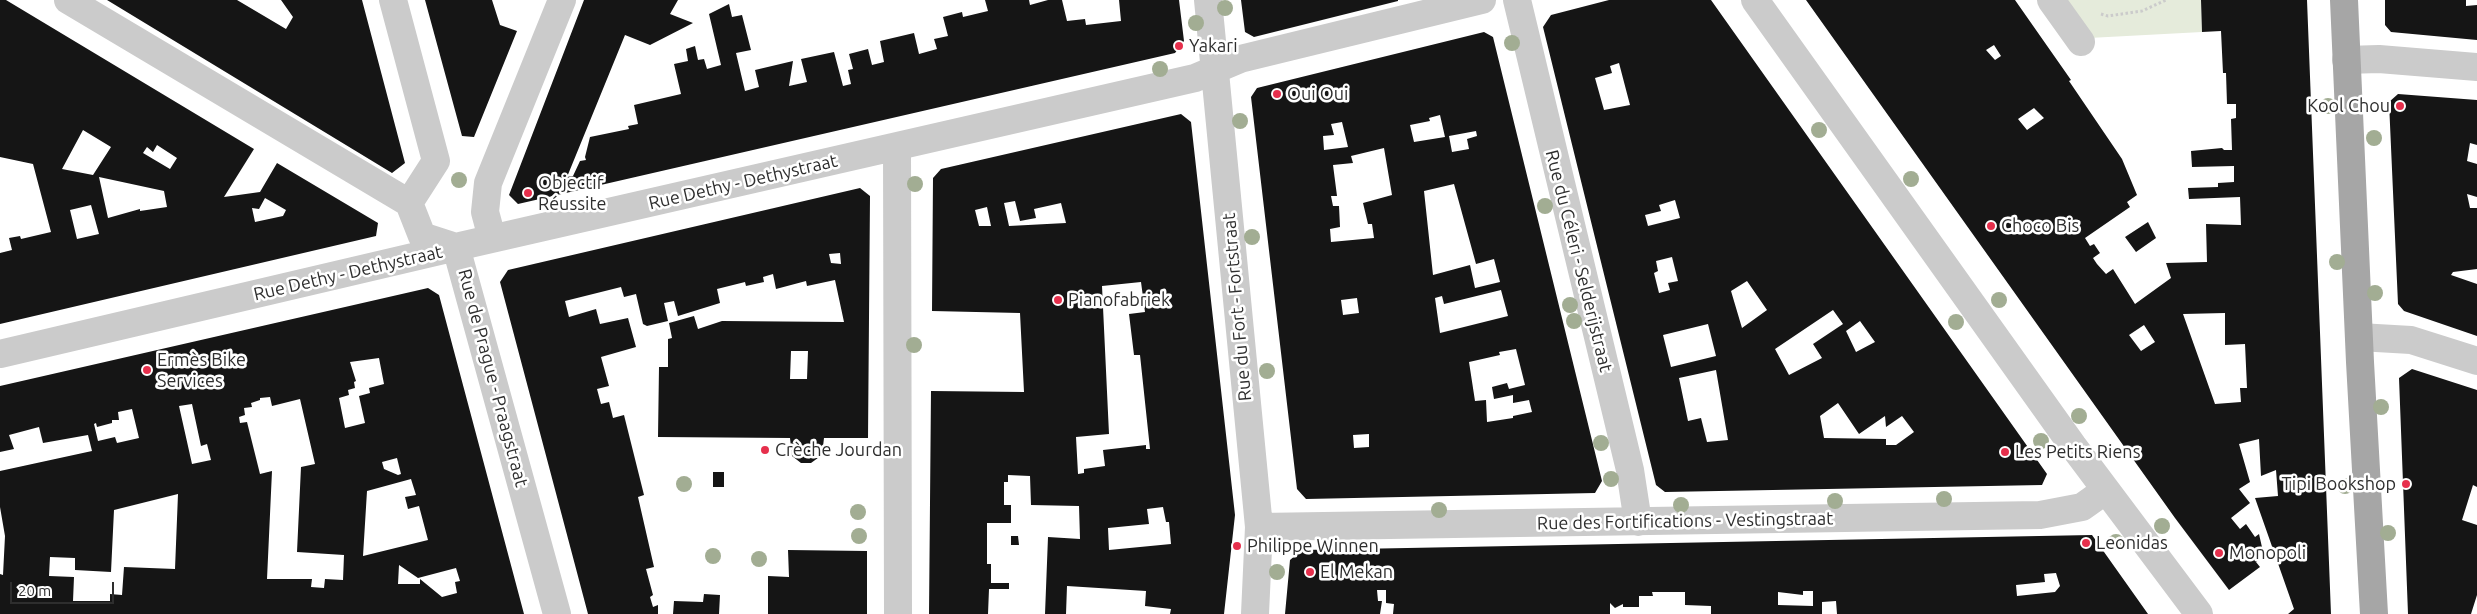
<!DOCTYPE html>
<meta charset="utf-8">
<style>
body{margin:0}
#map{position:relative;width:2477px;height:614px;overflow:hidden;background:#fff;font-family:Ubuntu,sans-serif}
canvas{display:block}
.scale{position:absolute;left:10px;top:582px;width:104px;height:22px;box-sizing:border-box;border:2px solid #2e2e2e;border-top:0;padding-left:6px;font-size:15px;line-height:18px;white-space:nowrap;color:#2e2e2e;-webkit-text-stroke:4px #fff;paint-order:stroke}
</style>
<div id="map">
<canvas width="2477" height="614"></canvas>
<div class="scale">20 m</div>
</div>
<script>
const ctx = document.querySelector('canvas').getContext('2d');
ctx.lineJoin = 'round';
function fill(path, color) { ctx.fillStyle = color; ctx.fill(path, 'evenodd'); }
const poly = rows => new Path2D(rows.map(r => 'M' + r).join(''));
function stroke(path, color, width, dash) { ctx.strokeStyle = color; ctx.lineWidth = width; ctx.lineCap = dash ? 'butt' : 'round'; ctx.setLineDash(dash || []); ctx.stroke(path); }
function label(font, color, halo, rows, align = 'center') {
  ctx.font = font + ' Ubuntu,sans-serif'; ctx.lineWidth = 5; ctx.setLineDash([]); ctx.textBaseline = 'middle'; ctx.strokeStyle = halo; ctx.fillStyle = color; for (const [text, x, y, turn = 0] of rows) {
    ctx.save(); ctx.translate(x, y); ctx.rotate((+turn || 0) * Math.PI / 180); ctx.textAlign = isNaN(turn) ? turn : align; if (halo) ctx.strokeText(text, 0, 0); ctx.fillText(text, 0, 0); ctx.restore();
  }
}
fill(poly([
 [2062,0,2201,0,2202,32,2089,38]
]), '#e5ebdb');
fill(poly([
 [0,0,6,0,254,149,224,197,260,192,277,163,378,223,376,236,0,324,0,253,12,250,9,238,20,236,21,239,51,232,33,164,0,157],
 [83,130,111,147,93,175,62,169],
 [157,145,177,158,170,169,143,153,147,147,153,152],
 [99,177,164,191,167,207,140,211,140,209,108,218],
 [265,198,286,210,283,216,255,222,252,208,259,209],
 [91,205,99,234,77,239,70,210],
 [107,0,237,0,286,29,293,17,281,0,362,0,405,163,392,173],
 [425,0,492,0,500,25,517,31,474,137,462,136],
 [584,0,678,0,670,14,693,23,650,45,625,35,567,177,573,176,580,161,586,160,585,157,590,137,629,129,628,126,638,124,634,105,681,94,674,64,688,61,686,49,695,46,698,60,704,59,707,69,721,65,709,14,729,4,732,17,742,15,751,50,736,53,745,91,759,87,755,70,793,61,789,86,807,82,801,59,834,52,843,86,851,84,848,70,853,69,849,54,868,49,872,65,884,62,880,41,914,33,919,54,937,49,934,39,948,36,943,17,962,12,963,17,988,11,985,0,1029,0,1030,5,1048,0,1062,0,1067,21,1085,19,1086,25,1121,21,1119,0,1179,0,1184,41,1175,53,518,204,509,195],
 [1241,0,1398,0,1398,1,1254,37,1245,32],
 [1609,0,1711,0,2047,474,2042,485,1665,492,1656,485,1543,27,1551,15],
 [1619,63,1630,105,1604,110,1595,78,1612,73,1610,66],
 [1675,200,1680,218,1648,226,1645,215,1661,211,1659,205],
 [1672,257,1678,281,1668,283,1670,290,1659,293,1654,273,1658,271,1656,261],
 [1747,281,1767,310,1742,328,1731,291],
 [1833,310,1843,324,1813,344,1822,358,1789,375,1775,349],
 [1860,321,1875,342,1856,352,1846,331],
 [1708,324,1716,356,1671,367,1663,335],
 [1716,370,1728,440,1707,442,1701,418,1688,421,1679,378],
 [1838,403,1859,434,1885,416,1886,427,1902,416,1914,432,1896,445,1886,445,1886,439,1824,438,1820,416],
 [1806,0,2015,0,2071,80,2069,81,2122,159,2137,195,2127,202,2130,207,2085,238,2090,246,2094,244,2100,253,2093,258,2097,264,2106,274,2113,269,2135,304,2171,278,2166,263,2207,262,2206,224,2241,225,2240,197,2189,199,2188,188,2218,187,2218,183,2234,182,2234,166,2192,167,2191,151,2222,148,2224,150,2232,150,2231,119,2236,118,2236,104,2227,104,2226,73,2223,73,2221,31,2202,32,2201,0,2307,0,2331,614,2288,614,2294,609,2255,498,2278,496,2276,470,2261,476,2259,439,2239,444,2250,482,2239,489,2250,503,2231,518,2240,529,2246,524,2255,537,2259,534,2264,556,2256,562,2260,567,2229,590,2175,518],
 [1994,45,2001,56,1995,60,1986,50],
 [2034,108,2044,118,2027,130,2018,119],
 [2225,313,2225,345,2245,344,2247,388,2240,388,2241,402,2215,404,2183,314],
 [2144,325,2155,342,2141,351,2129,335],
 [2385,0,2466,0,2466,6,2477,5,2477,40,2391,32,2385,25],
 [1484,32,1493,37,1602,481,1595,493,1306,499,1297,489,1251,97,1257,88],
 [1440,115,1445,137,1414,142,1410,125,1430,121,1429,118],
 [1342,122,1348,147,1324,150,1323,136,1334,135,1331,124],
 [1476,131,1477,136,1467,139,1469,149,1452,152,1449,136],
 [1384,148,1392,195,1363,203,1368,224,1372,224,1374,238,1331,242,1330,229,1340,227,1339,206,1333,206,1331,196,1337,196,1333,165,1353,163,1351,156],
 [1454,184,1476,264,1494,259,1500,282,1475,288,1470,265,1433,275,1424,191],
 [1501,290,1508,316,1440,333,1435,298,1442,296,1444,304],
 [1357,298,1359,313,1343,315,1341,300],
 [1516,349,1525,385,1509,389,1507,383,1492,387,1494,399,1513,395,1513,403,1529,400,1532,412,1513,416,1513,418,1487,422,1486,400,1475,401,1469,362,1500,355,1499,352],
 [1369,434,1369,447,1354,448,1353,435],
 [2398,94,2477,100,2477,145,2470,143,2467,161,2477,164,2477,197,2467,194,2470,208,2477,208,2477,269,2453,272,2451,275,2477,284,2477,336,2404,311,2398,304,2389,102],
 [1181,114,1191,122,1235,515,1224,614,1170,614,1171,609,1145,606,1146,591,1067,586,1066,614,1045,614,1048,537,1080,539,1079,506,1031,505,1030,476,1008,475,1008,482,1004,482,1004,505,1011,505,1011,523,987,523,987,564,991,564,991,583,1009,583,1009,589,989,589,988,614,929,614,931,391,1024,392,1020,313,932,311,933,178,941,169],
 [1015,201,1020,221,1036,218,1034,209,1061,203,1066,223,1009,226,1004,203],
 [987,207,991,226,979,226,975,210],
 [1141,282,1145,312,1129,314,1134,355,1140,355,1150,449,1146,449,1146,445,1103,450,1105,466,1084,469,1084,473,1078,474,1076,437,1109,434,1102,286],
 [1163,507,1166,522,1169,522,1171,544,1109,550,1108,528,1149,524,1147,509],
 [860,188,870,196,868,438,824,438,822,455,811,463,801,463,792,456,790,438,658,437,659,367,668,367,668,339,672,338,669,323,694,316,698,329,722,321,844,322,835,280,807,286,806,281,776,289,773,274,763,277,764,282,746,286,745,282,717,289,720,303,678,316,674,301,664,303,668,321,647,326,643,324,636,294,624,297,621,287,565,301,569,317,596,309,600,324,628,318,636,347,601,357,609,386,597,389,601,404,609,402,613,418,624,415,644,495,638,497,654,567,646,569,653,595,650,597,653,607,658,605,658,614,588,614,500,282,508,270],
 [840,253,841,264,831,263,829,254],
 [791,351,808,351,807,379,790,379],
 [2148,222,2156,238,2136,252,2125,237],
 [428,288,439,295,524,614,0,614,0,574,3,575,5,536,0,507,0,471,92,451,88,435,43,443,39,427,9,435,14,449,0,452,0,386],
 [379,358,384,384,369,388,370,393,359,396,365,423,345,428,339,398,349,395,348,390,355,388,354,382,356,381,350,362],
 [270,397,272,406,300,399,315,464,301,467,297,552,344,555,343,580,325,579,324,588,311,587,312,579,267,579,272,471,260,474,247,422,240,423,239,417,245,415,244,408,252,407,251,403,260,400,260,398],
 [192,404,201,446,207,444,211,460,192,464,179,406],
 [132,409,139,438,117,443,115,437,98,441,94,424,96,423,97,427,112,423,112,420,119,420,118,412],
 [397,458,401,474,398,475,384,469,382,462],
 [411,479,416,495,405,497,408,509,419,506,428,540,363,556,367,491],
 [178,494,175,569,124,567,122,595,110,594,110,601,73,601,74,577,49,576,50,557,75,558,75,570,111,572,114,510],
 [399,565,418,578,456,568,460,581,455,582,457,593,442,597,420,579,420,584,398,584],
 [2412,369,2477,390,2477,487,2473,485,2462,520,2477,525,2477,595,2471,614,2408,614,2399,378],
 [713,472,724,472,724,487,713,487],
 [2092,535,2148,614,1837,614,1836,601,1822,602,1822,614,1711,614,1711,606,1685,605,1685,592,1652,592,1653,596,1639,596,1639,607,1623,607,1623,604,1615,608,1610,603,1610,614,1393,614,1394,604,1386,603,1386,590,1377,590,1378,601,1382,601,1380,614,1285,614,1290,560,1302,550],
 [2056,573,2060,586,2055,592,2017,596,2016,585,2045,582,2044,574],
 [1803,591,1813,591,1813,606,1778,605,1778,592,1803,595],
 [1011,536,1018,536,1019,545,1011,545],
 [788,550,867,551,867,614,768,614,768,576,789,577],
 [704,594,720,595,719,614,673,614,674,601,703,602]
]), '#151515');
stroke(poly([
 [2101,14,2108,16,2142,11,2166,0]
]), '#cbcbcb', 3, [2.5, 2.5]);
stroke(poly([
 [68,0,409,203],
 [393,0,436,161,409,203,422,236,456,247],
 [1208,0,1259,527,1255,614],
 [1517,0,1630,470,1638,522],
 [1755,0,2073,446,2199,614],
 [2051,0,2081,42],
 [2346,60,2379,59,2477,67],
 [897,147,898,614],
 [492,238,485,212,488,183,562,0],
 [456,247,557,614],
 [2359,337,2411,340,2477,361],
 [0,354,456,247,1195,78,1240,59,1482,0],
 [1259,527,2040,515,2082,507,2106,490]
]), '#cbcbcb', 28);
stroke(poly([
 [2344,0,2360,362,2374,614]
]), '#a6a6a6', 28);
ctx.fillStyle = '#a2ad93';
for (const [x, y] of [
 [1225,8],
 [1196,23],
 [1512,43],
 [1160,69],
 [2328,106],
 [1240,121],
 [1819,130],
 [2374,138],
 [1911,179],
 [459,180],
 [915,184],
 [1545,206],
 [1252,237],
 [2337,262],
 [2375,293],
 [1999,300],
 [1570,305],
 [1574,321],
 [1956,322],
 [914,345],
 [1267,371],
 [2381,407],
 [2079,416],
 [2041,441],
 [1601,443],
 [1611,479],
 [684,484],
 [2345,486],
 [1944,499],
 [1835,501],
 [1681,505],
 [1439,510],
 [858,512],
 [2162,526],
 [2388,533],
 [859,536],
 [2116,542],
 [713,556],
 [759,559],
 [1277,572]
]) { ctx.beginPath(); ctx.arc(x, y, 8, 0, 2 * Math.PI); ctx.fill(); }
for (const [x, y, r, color] of [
 [1179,46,5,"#e62f4c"],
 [1277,94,5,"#e62f4c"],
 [2400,106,5,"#e62f4c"],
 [528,193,5,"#e62f4c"],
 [1991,226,5,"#e62f4c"],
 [1058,300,5,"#e62f4c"],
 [147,370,5,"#e62f4c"],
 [765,450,5,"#e62f4c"],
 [2005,452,5,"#e62f4c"],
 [2406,484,5,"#e62f4c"],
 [2086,543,5,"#e62f4c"],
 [1237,546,5,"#e62f4c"],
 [2219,553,5,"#e62f4c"],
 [1310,572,5,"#e62f4c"]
]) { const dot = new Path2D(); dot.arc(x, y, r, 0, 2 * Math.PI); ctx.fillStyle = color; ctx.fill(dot); stroke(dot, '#fff', 2); }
label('18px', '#2e2e2e', '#fff', [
 ["Yakari",1189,46],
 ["Oui Oui",1287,94],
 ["Kool Chou",2390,106,"right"],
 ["Objectif",538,183],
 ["Réussite",538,204],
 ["Choco Bis",2001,226],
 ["Pianofabriek",1068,300],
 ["Ermès Bike",157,360],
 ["Services",157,381],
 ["Crèche Jourdan",775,450],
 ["Les Petits Riens",2015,452],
 ["Tipi Bookshop",2396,484,"right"],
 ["Leonidas",2096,543],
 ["Philippe Winnen",1247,546],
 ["Monopoli",2229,553],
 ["El Mekan",1320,572]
], 'left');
label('18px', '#2e2e2e', '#fff', [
 ["Rue Dethy - Dethystraat",743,182,-13],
 ["Rue du Céleri - Selderijstraat",1579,261,76],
 ["Rue Dethy - Dethystraat",348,273,-13],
 ["Rue du Fort - Fortstraat",1237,307,-95],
 ["Rue de Prague - Praagstraat",493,378,75],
 ["Rue des Fortifications - Vestingstraat",1685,521,-1]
]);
</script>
